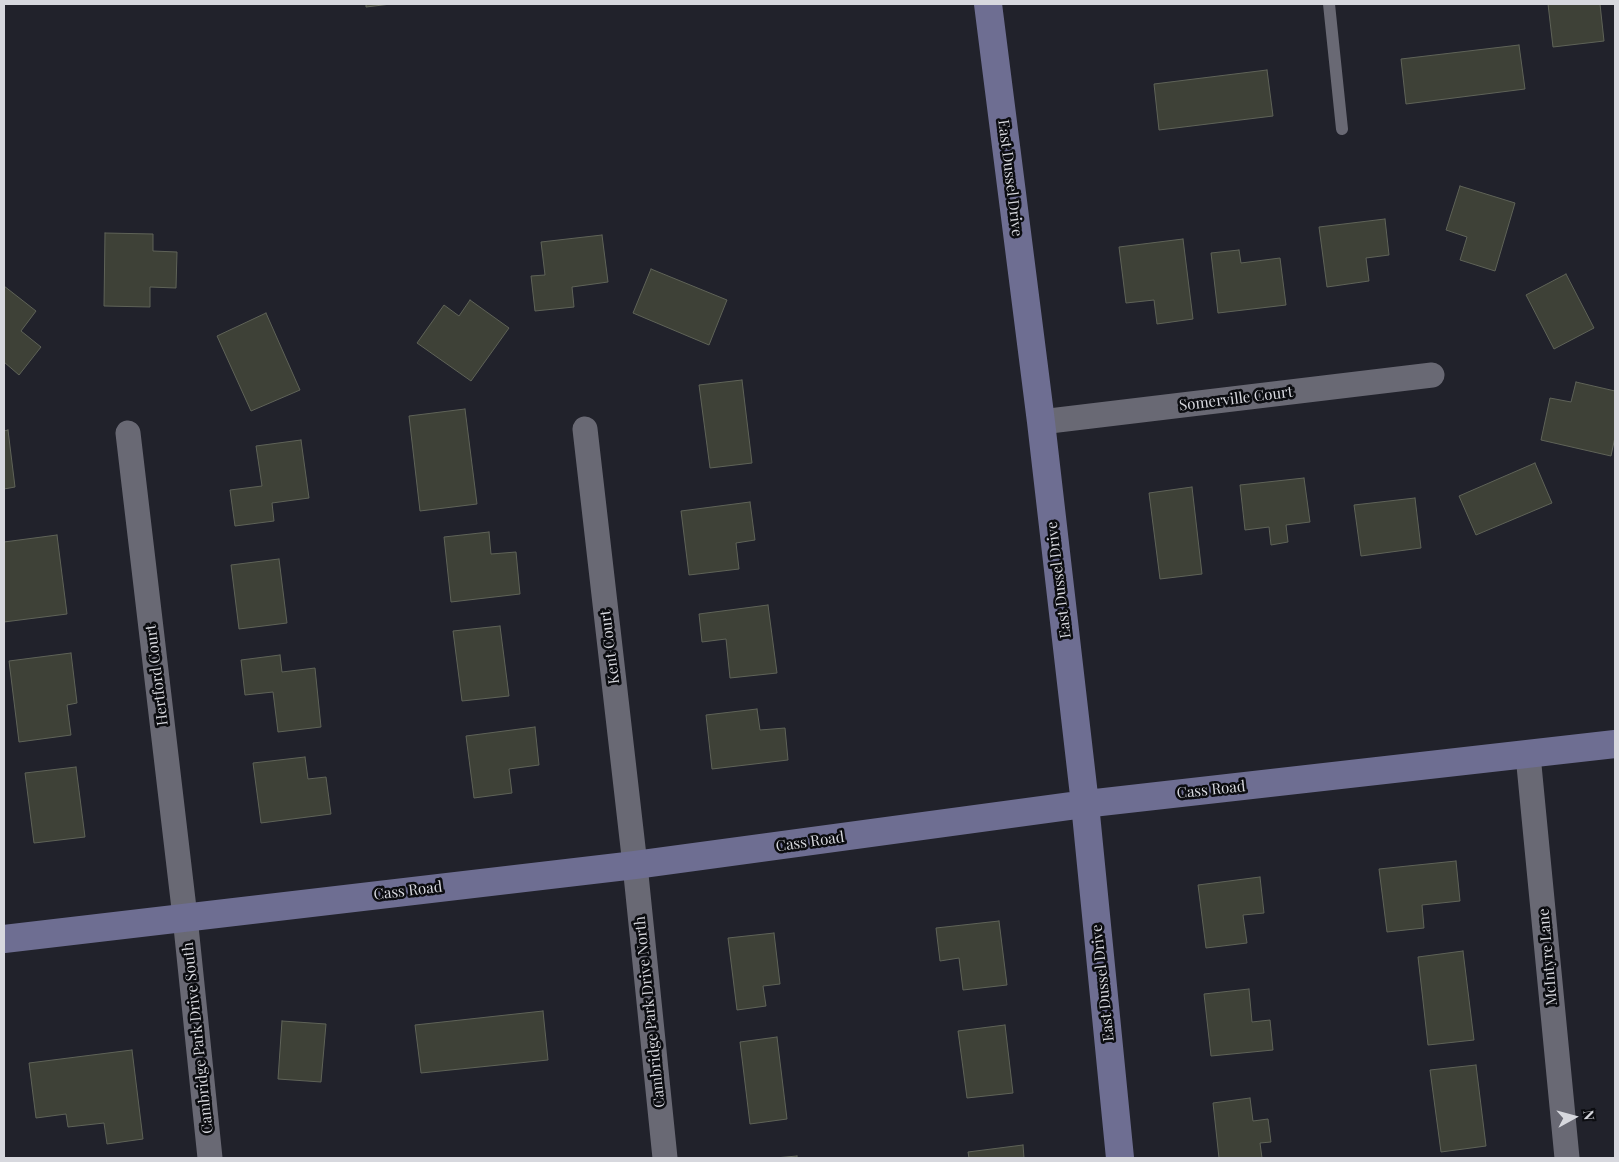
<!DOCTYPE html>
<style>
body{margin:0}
#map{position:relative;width:1619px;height:1162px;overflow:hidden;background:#21222b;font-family:"Playfair Display",serif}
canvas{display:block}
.frame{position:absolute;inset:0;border:5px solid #d7d8de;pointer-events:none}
.north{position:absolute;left:1549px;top:1092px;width:50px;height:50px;-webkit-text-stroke:4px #0b0c10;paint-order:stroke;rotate:83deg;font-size:14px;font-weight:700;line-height:20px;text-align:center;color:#d7d8de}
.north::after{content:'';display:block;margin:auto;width:18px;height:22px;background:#d7d8de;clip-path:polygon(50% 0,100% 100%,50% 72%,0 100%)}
</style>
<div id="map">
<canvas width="1619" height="1162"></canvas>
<div class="frame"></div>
<div class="north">N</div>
</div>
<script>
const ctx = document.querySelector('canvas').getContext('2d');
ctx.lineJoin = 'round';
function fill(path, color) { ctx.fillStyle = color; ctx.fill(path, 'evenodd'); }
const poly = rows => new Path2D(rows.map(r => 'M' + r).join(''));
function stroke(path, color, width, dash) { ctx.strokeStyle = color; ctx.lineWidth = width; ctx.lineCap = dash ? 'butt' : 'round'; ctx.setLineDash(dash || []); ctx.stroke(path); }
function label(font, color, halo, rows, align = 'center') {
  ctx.font = font + ' "Playfair Display",serif'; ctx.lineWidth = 5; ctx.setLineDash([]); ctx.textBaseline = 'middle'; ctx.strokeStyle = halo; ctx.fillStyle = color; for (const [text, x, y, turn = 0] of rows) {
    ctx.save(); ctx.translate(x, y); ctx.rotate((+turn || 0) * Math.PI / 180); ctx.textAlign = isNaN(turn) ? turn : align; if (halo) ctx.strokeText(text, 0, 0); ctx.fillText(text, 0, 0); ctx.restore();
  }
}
const building = poly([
 [366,4,391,4,366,7,366,4],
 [1548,4,1600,4,1604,41,1553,47,1548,4],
 [1519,45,1525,89,1406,104,1401,59,1519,45],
 [1267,70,1273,116,1159,130,1154,84,1267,70],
 [1460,186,1515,203,1495,271,1460,260,1467,237,1446,230,1460,186],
 [1385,219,1389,255,1366,258,1369,281,1327,287,1319,227,1385,219],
 [105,233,153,234,153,251,177,252,176,288,150,287,150,307,104,306,105,233],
 [602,235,608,282,572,287,574,307,535,311,531,276,545,275,541,242,602,235],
 [1183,239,1193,319,1157,324,1154,300,1126,303,1119,247,1183,239],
 [1239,250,1241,263,1280,258,1286,305,1218,313,1211,253,1239,250],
 [651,269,727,300,709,345,633,313,651,269],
 [1566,274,1594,328,1554,349,1526,295,1566,274],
 [4,286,36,311,21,331,41,347,19,375,4,362,4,286],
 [470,300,509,328,471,381,417,343,444,305,459,316,470,300],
 [266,313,300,390,251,411,217,336,266,313],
 [742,380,752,463,710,468,699,385,742,380],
 [1576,382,1615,391,1615,437,1611,456,1541,440,1550,398,1571,402,1576,382],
 [465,409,477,504,420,511,409,416,465,409],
 [8,430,15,487,4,489,4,431,8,430],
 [301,440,309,498,272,503,274,521,235,526,230,490,262,486,256,446,301,440],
 [1535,463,1552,503,1476,535,1459,496,1535,463],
 [1304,478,1310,522,1286,525,1288,542,1271,545,1269,527,1245,530,1240,485,1304,478],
 [1192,487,1202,574,1160,579,1149,493,1192,487],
 [1415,498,1421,548,1361,556,1354,505,1415,498],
 [750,502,755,540,736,543,739,569,689,575,681,511,750,502],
 [489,532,491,554,516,552,520,594,451,602,444,537,489,532],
 [57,535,67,614,4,622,4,542,57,535],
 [279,559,287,623,239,629,231,565,279,559],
 [768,605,777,673,730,678,726,639,702,642,699,614,768,605],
 [500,626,509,696,462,701,453,631,500,626],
 [71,653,77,703,67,705,71,735,19,742,9,661,71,653],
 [280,655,282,672,315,668,321,727,278,732,273,692,245,695,241,660,280,655],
 [757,709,760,730,785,728,788,760,712,769,706,715,757,709],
 [535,727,539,765,509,769,512,793,474,798,466,736,535,727],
 [305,757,308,779,326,777,331,814,261,823,253,763,305,757],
 [76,767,85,837,34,843,25,773,76,767],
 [1456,861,1460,901,1422,905,1424,928,1387,932,1379,869,1456,861],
 [1260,877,1264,913,1243,915,1247,943,1206,948,1198,885,1260,877],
 [999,921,1007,985,963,990,959,958,940,961,936,928,999,921],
 [774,933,780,984,763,986,766,1006,737,1010,728,938,774,933],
 [1463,951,1474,1040,1428,1045,1418,957,1463,951],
 [1249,989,1252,1022,1270,1020,1273,1050,1211,1056,1204,994,1249,989],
 [543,1011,548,1060,421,1073,415,1025,543,1011],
 [282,1021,326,1024,321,1082,278,1079,282,1021],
 [1005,1025,1013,1093,967,1098,958,1031,1005,1025],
 [777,1037,787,1119,750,1124,740,1042,777,1037],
 [132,1050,143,1139,107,1144,104,1123,68,1127,66,1114,36,1118,29,1063,132,1050],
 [1476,1065,1486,1146,1441,1152,1430,1070,1476,1065],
 [1250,1098,1253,1121,1268,1119,1271,1142,1260,1143,1262,1158,1219,1158,1213,1103,1250,1098],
 [1023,1145,1024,1158,969,1158,968,1152,1023,1145],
 [797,1156,797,1158,775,1158,797,1156]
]);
fill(building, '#3e4137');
stroke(building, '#5f6358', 1);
stroke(poly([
 [1329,4,1342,129]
]), '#696974', 12);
stroke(poly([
 [1041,422,1432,375],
 [585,429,635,865,665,1158],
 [128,433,185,917,210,1158],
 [1528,755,1567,1158]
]), '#696974', 25);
stroke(poly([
 [988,4,1041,422,1085,804,1120,1158],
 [4,939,635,865,1085,804,1615,744]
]), '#6e6e92', 28);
label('15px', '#d7d8de', '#0b0c10', [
 ["East Dussel Drive",1010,178,83],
 ["Somerville Court",1236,399,-7],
 ["East Dussel Drive",1059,580,-97],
 ["Kent Court",610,647,-97],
 ["Hertford Court",157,675,-97],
 ["Cass Road",1211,790,-6],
 ["Cass Road",810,842,-8],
 ["Cass Road",408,891,-7],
 ["McIntyre Lane",1548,957,-95],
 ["East Dussel Drive",1103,983,-96],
 ["Cambridge Park Drive North",650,1012,-96],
 ["Cambridge Park Drive South",198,1038,-96]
]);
</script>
